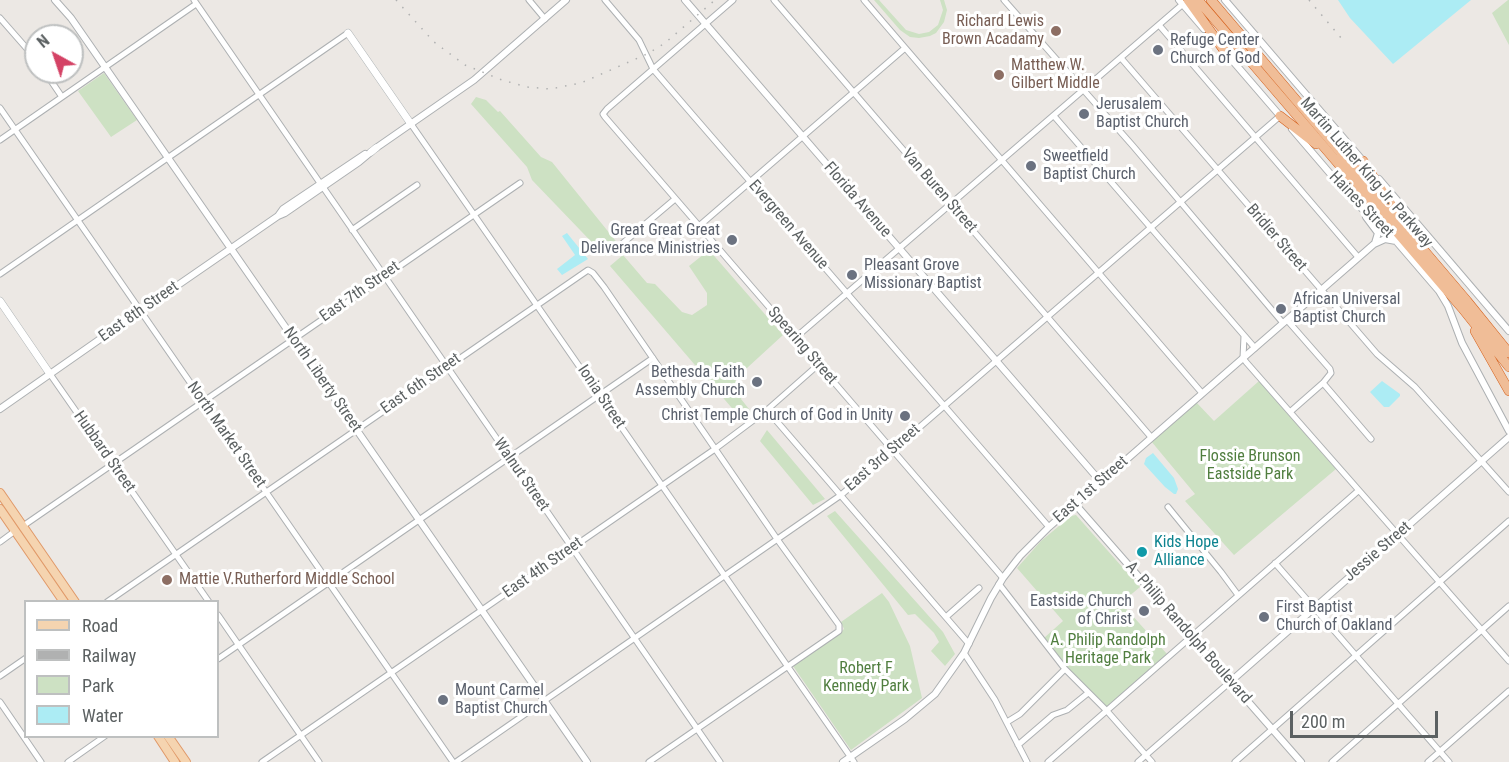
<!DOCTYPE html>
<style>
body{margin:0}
#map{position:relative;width:1509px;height:762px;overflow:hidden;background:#ece8e4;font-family:"Roboto Condensed",sans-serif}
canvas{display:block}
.legend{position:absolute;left:24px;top:600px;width:195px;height:138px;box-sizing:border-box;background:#fff;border:2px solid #bec0c0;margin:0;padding:8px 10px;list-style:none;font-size:18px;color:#5c6162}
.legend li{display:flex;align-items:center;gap:12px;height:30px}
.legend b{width:30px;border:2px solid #bec0c0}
.north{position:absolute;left:24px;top:24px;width:60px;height:60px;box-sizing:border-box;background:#fff;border:2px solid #bec0c0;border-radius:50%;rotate:320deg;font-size:16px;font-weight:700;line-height:24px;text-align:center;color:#5c6162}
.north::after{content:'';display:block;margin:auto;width:21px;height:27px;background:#d44265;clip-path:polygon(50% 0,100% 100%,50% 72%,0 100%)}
.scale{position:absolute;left:1290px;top:711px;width:148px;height:27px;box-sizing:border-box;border:3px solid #5c6162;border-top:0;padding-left:8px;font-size:18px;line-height:21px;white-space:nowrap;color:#5c6162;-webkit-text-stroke:4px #fff;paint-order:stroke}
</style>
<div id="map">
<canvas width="1509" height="762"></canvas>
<ul class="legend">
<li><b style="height:8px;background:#f5d4b0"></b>Road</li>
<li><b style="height:8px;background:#b0b1b1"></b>Railway</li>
<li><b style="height:16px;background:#cde1c3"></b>Park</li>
<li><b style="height:16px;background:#acecf4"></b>Water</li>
</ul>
<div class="north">N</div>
<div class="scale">200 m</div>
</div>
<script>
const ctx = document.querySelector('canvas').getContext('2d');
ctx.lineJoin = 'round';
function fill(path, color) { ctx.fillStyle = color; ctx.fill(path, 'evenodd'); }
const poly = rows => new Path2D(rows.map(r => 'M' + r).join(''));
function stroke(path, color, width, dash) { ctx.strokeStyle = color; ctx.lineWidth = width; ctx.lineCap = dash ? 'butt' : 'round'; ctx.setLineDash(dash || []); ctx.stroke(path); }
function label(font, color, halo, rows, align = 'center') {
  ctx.font = font + ' "Roboto Condensed",sans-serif'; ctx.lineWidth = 6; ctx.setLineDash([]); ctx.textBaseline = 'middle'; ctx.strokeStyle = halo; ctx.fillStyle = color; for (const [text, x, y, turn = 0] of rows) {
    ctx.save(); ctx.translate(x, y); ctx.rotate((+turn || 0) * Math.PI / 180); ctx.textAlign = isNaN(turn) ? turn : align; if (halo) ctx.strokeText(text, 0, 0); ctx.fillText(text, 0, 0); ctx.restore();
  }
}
fill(poly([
 [874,0,879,0,906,30,919,34,929,32,938,25,943,10,940,0,944,0,947,10,944,22,936,33,930,36,919,38,910,37,900,30],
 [1508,0,1509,0,1509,45,1492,13],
 [104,73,137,120,111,137,78,91],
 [476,97,486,100,498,112,500,111,541,157,552,162,619,245,605,256,532,180,527,167,471,104],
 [709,250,783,335,735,379,743,395,741,399,753,414,743,421,610,266,623,255,647,283,655,284,682,312,692,315,707,305,707,293,689,266],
 [1259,381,1336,469,1234,555,1185,501,1195,494,1151,441,1196,402,1214,421],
 [767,430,825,499,813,505,760,441],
 [835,511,943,632,955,654,945,666,931,651,939,642,934,633,915,614,908,615,827,516],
 [1076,515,1140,587,1121,603,1167,654,1106,708,1068,668,1044,638,1063,621,1017,568,1041,541,1071,516],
 [882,593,889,602,910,646,922,698,851,750,793,666,839,634,844,629,841,622]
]), '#cde1c3');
fill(poly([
 [1338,0,1471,0,1393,64,1350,18],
 [567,233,588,259,562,275,557,269,575,255,562,236],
 [1382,381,1400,394,1400,396,1389,407,1384,407,1370,392],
 [1153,453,1174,478,1178,489,1176,494,1174,494,1165,487,1144,464,1146,458]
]), '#acecf4');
const minor = poly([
 [194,0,320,183],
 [529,0,545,19],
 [605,0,639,40,653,69,1049,527],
 [733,0,607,109,603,114,605,117,1003,578],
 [774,0,1151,437],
 [864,0,1202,393],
 [1004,0,1133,146,1283,323],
 [0,18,36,59],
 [1159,25,1358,257],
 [1121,58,1377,354,1415,387,1509,492],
 [45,72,62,97],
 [0,108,453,762],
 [1054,116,1255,348],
 [411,124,854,762],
 [0,140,196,4],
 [323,187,720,762],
 [699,226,905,48],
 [352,230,417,185],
 [623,243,675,199],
 [0,274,348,33],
 [1287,320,1330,369,1331,373,1323,383,1290,412],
 [1244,336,1243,358,1246,362,1509,661],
 [795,338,1183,4],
 [50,374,209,602],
 [1323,383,1371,439],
 [767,410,969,644],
 [1168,507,1221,572,1238,595],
 [23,526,520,183],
 [0,542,15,531],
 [1275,563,1449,762],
 [999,584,1065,669,1107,711,1152,762],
 [107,602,588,270,593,273,604,287,777,539,839,625,839,631,649,762],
 [218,615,319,762],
 [946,617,979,588],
 [964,653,995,700,1027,762],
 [218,659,653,358],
 [0,676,26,658],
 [0,702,41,762],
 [1007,722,1020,714,1065,669],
 [1018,745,1053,715,1067,710,1088,693],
 [68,762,105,736],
 [262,762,715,449,767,410,818,365],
 [456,762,841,495,1280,116],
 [1048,762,1358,491],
 [1138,762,1230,682],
 [1235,762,1509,521],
 [1332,762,1509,606],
 [1428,762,1509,691]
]);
const tertiary = poly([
 [55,0,71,18,105,67,587,762],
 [685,0,1100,481],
 [1179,0,1204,29],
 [1225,0,1364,162],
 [1225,52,1281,117],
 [1292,129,1351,198,1396,241,1439,291,1448,306,1462,343,1509,431],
 [376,148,474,80,566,0],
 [1379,179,1509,331],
 [278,216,283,209,365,154],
 [1366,217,1378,233,1375,243],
 [110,332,278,216,285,213,359,162,371,152],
 [0,409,103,337],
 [1075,504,1301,762],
 [1230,682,1509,437],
 [843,762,905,719,935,694,964,653,991,598,1003,578,1020,556,1049,527,1374,244,1385,239,1396,241]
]);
const secondary = poly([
 [348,33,411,124],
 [371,152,376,148],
 [0,301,50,374],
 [103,337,110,332]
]);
const primary = poly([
 [0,493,75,602],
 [0,509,64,602],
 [158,736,175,762],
 [168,736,186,762]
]);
const motorway = poly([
 [1188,0,1226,53],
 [1198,0,1462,308,1509,367],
 [1211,0,1467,301,1509,353],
 [1280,116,1316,144],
 [1363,161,1391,205],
 [1475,331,1509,391]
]);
stroke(minor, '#adb0b2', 7);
stroke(tertiary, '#adb0b2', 8);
stroke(secondary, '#aeb3b5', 8);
stroke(primary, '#e09969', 10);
stroke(motorway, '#d5601b', 10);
stroke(minor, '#fff', 5);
stroke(tertiary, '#fff', 6);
stroke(secondary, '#fff', 7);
stroke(primary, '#f5d4b0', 8);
stroke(motorway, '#f0bd97', 9);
stroke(poly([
 [396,0,434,42,465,65,502,80,527,87,550,89,581,83,647,54,665,43,715,0],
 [1309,0,1342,39]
]), '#b0b1b1', 1.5, [1.5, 8]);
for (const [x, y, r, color] of [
 [1056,31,6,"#8d6e63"],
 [1158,50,6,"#6b7280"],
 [999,75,6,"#8d6e63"],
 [1084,114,6,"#6b7280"],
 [1031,166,6,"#6b7280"],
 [732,240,6,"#6b7280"],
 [852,275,6,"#6b7280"],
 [1281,309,6,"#6b7280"],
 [757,382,6,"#6b7280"],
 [905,416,6,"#6b7280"],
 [1142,552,6,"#0f9aa8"],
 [167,580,6,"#8d6e63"],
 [1144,611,6,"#6b7280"],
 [1264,617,6,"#6b7280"],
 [443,700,6,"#6b7280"]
]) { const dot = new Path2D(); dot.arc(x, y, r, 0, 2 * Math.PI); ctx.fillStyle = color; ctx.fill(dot); stroke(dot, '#fff', 2); }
label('16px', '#785e54', '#fff', [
 ["Richard Lewis",1044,22,"right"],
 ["Brown Acadamy",1044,40,"right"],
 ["Matthew W.",1011,66],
 ["Gilbert Middle",1011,84],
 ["Mattie V.Rutherford Middle School",179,580]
], 'left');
label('16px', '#5b616d', '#fff', [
 ["Refuge Center",1170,41],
 ["Church of God",1170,59],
 ["Jerusalem",1096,105],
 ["Baptist Church",1096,123],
 ["Sweetfield",1043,157],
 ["Baptist Church",1043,175],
 ["Great Great Great",720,231,"right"],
 ["Deliverance Ministries",720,249,"right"],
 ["Pleasant Grove",864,266],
 ["Missionary Baptist",864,284],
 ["African Universal",1293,300],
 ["Baptist Church",1293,318],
 ["Bethesda Faith",745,373,"right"],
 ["Assembly Church",745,391,"right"],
 ["Christ Temple Church of God in Unity",893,416,"right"],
 ["Eastside Church",1132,602,"right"],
 ["of Christ",1132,620,"right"],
 ["First Baptist",1276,608],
 ["Church of Oakland",1276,626],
 ["Mount Carmel",455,691],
 ["Baptist Church",455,709]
], 'left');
label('16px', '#5c6162', '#fff', [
 ["Martin Luther King Jr. Parkway",1366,173,49],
 ["Van Buren Street",939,191,49],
 ["Florida Avenue",857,200,49],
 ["Haines Street",1361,205,46],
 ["Evergreen Avenue",788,225,49],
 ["Bridier Street",1276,238,49],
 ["East 7th Street",360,292,-35],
 ["East 8th Street",139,312,-35],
 ["Spearing Street",802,346,49],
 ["North Liberty Street",322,380,55],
 ["East 6th Street",421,384,-35],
 ["Ionia Street",601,397,56],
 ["North Market Street",226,435,55],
 ["Hubbard Street",104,452,55],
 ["East 3rd Street",883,458,-41],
 ["Walnut Street",521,475,55],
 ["East 1st Street",1091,490,-41],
 ["Jessie Street",1378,552,-41],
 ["East 4th Street",543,568,-35],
 ["A. Philip Randolph Boulevard",1188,633,49]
]);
label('16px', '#507e3f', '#fff', [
 ["Flossie Brunson",1250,457],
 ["Eastside Park",1250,475],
 ["A. Philip Randolph",1108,641],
 ["Heritage Park",1108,659],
 ["Robert F",866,669],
 ["Kennedy Park",866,687]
]);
label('16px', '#0d838f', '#fff', [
 ["Kids Hope",1154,543],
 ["Alliance",1154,561]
], 'left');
</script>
